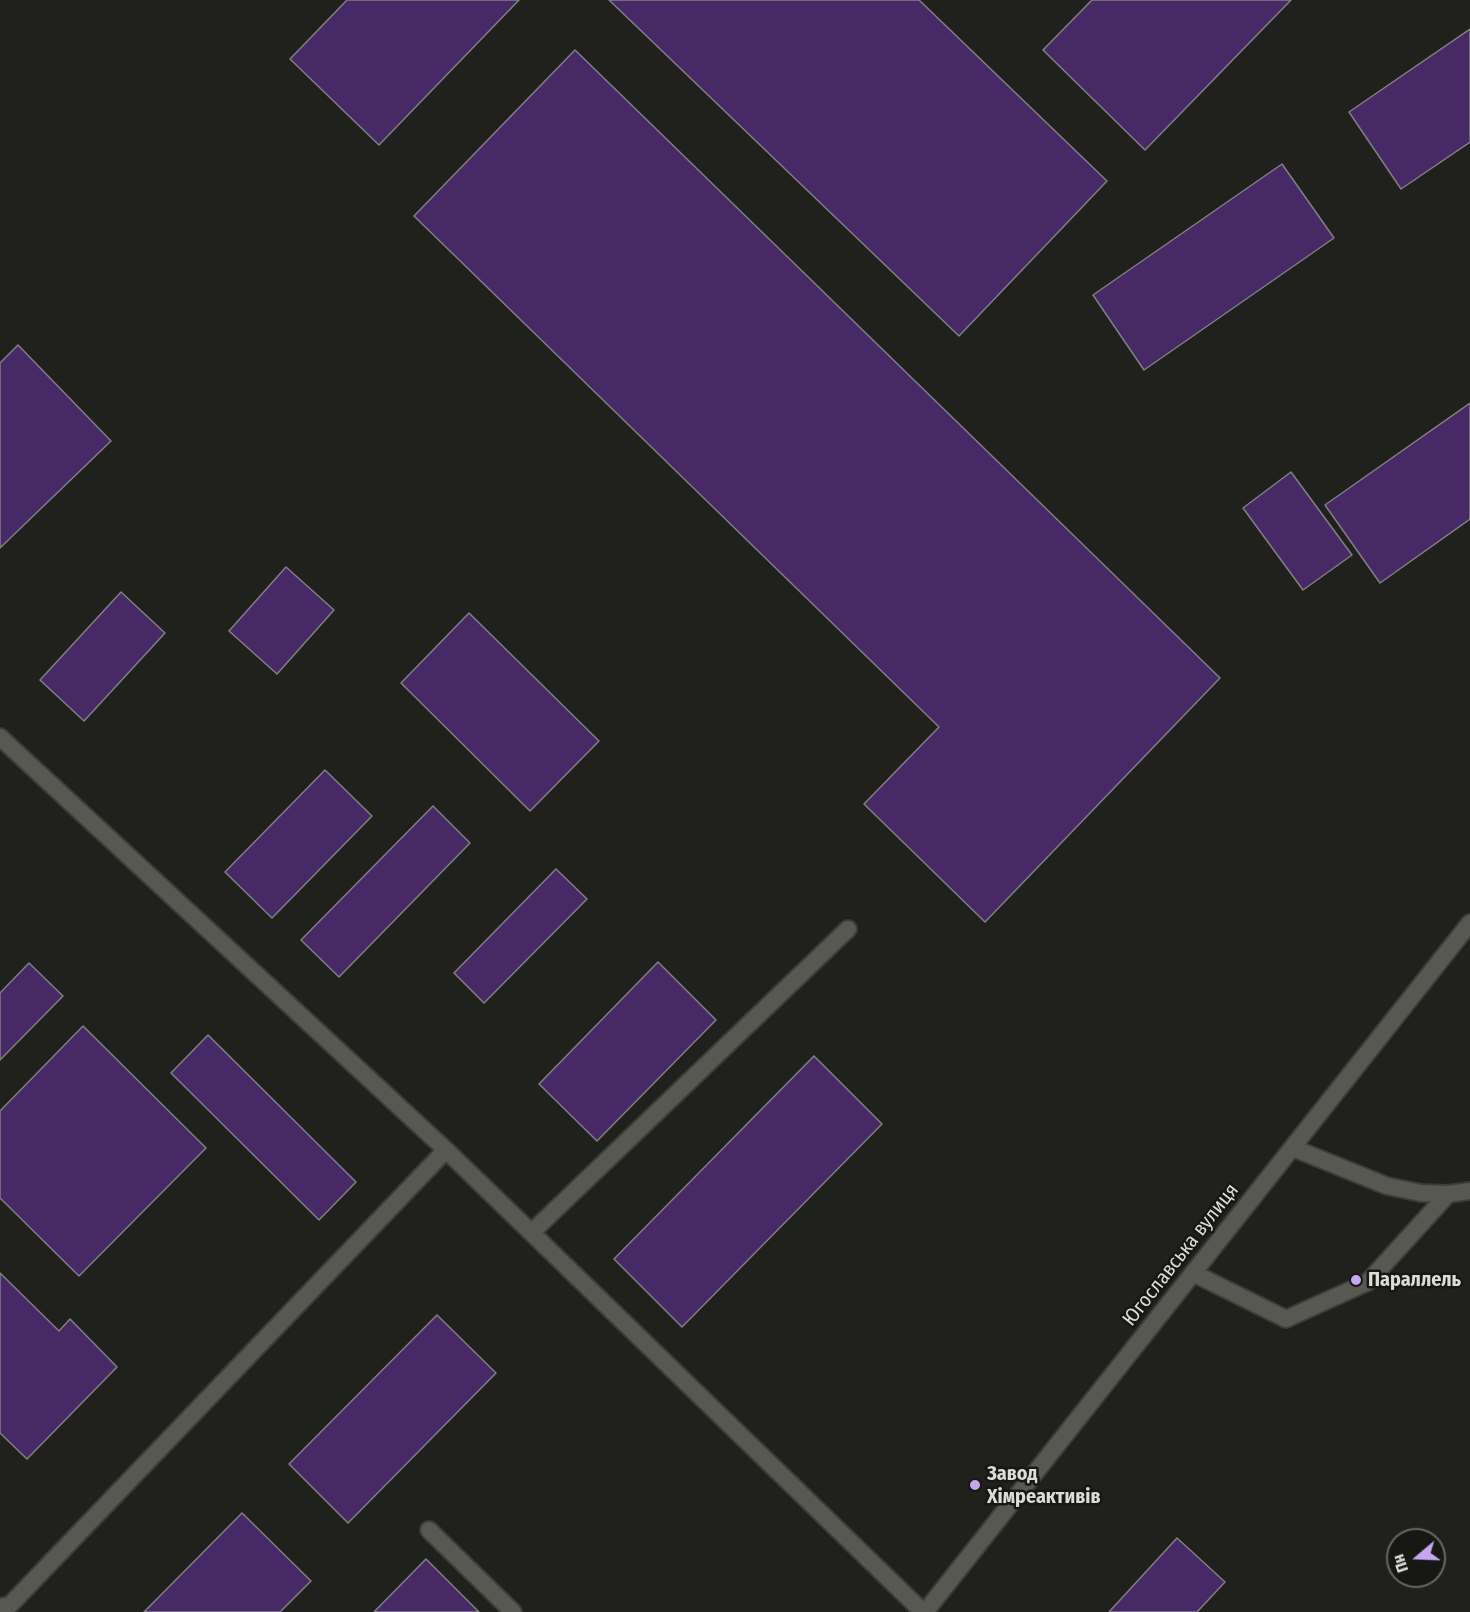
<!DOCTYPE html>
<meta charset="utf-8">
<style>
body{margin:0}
#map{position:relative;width:1470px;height:1612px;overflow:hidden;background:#20211d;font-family:"Fira Sans Condensed",sans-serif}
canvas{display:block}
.north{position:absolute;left:1386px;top:1528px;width:60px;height:60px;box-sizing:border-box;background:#171713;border:2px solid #666663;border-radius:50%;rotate:251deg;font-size:16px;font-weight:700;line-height:24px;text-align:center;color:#dcdcda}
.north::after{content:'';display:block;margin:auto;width:21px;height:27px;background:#c6a6f0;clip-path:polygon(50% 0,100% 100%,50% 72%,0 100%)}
</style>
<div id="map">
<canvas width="1470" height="1612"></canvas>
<div class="north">Пн</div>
</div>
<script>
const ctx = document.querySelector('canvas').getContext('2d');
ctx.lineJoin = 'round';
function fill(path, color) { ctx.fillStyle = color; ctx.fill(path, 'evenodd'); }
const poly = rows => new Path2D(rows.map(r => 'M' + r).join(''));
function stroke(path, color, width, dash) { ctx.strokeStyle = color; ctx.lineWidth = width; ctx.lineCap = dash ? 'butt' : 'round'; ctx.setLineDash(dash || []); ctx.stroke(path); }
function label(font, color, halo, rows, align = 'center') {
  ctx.font = font + ' "Fira Sans Condensed",sans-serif'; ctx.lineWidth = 5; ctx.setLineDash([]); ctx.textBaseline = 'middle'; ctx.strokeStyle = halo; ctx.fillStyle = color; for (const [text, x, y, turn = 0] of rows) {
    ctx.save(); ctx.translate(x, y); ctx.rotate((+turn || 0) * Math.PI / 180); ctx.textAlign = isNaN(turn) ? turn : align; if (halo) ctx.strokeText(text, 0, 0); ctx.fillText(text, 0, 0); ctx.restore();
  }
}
const building = poly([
 [347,0,519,0,379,145,290,59,347,0],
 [609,0,919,0,1107,181,959,336,609,0],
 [1092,0,1291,0,1145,150,1043,50,1092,0],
 [1470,29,1470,142,1401,189,1349,112,1470,29],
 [575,50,1220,678,985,922,864,804,939,727,414,216,575,50],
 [1282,164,1334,238,1144,370,1093,295,1282,164],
 [18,345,111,441,0,548,0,363,18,345],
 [1470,403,1470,519,1380,583,1325,505,1470,403],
 [1291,472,1352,555,1303,590,1243,508,1291,472],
 [286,567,334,610,277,674,229,631,286,567],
 [121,592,165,633,84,721,40,680,121,592],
 [469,613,599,741,530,811,401,683,469,613],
 [325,770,372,816,272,918,225,872,325,770],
 [433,806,470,843,339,977,301,940,433,806],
 [556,869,587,899,484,1003,454,973,556,869],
 [658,962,716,1020,597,1141,539,1084,658,962],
 [29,963,63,996,0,1060,0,993,29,963],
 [83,1026,206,1148,79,1276,0,1198,0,1111,83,1026],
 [208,1035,356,1182,319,1220,171,1073,208,1035],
 [814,1056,882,1124,682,1327,614,1259,814,1056],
 [0,1273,59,1331,70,1319,117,1367,27,1459,0,1433,0,1273],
 [437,1315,496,1373,348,1523,289,1464,437,1315],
 [242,1513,311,1581,280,1612,144,1612,242,1513],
 [1177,1538,1225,1582,1197,1612,1109,1612,1177,1538],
 [426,1559,479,1612,374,1612,426,1559]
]);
fill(building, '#472966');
stroke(building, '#817f84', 1.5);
const service = poly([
 [0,737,446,1150,923,1612],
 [532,1232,848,929],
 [1193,1273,1286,1319,1368,1282,1448,1194],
 [429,1530,513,1612],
 [0,1607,10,1605,446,1150]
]);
const minor = poly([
 [1293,1148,1387,1186,1421,1193,1448,1194,1470,1191]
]);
const secondary = poly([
 [925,1612,1470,923]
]);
stroke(service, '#3c3c3a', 20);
stroke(minor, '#3c3c3a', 20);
stroke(secondary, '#3c3c3a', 20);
stroke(service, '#585853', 16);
stroke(minor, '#585853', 16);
stroke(secondary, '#585853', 16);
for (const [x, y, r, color] of [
 [1356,1280,6,"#c6a6f0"],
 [975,1485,6,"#c6a6f0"]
]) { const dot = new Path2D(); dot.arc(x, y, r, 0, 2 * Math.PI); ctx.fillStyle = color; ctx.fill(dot); stroke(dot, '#171713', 2); }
label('20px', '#dcdcda', '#171713', [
 ["Югославська вулиця",1181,1255,-52]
]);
label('bold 20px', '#dcdcda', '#171713', [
 ["Параллель",1368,1280],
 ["Завод",987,1474],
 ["Хімреактивів",987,1497]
], 'left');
</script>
